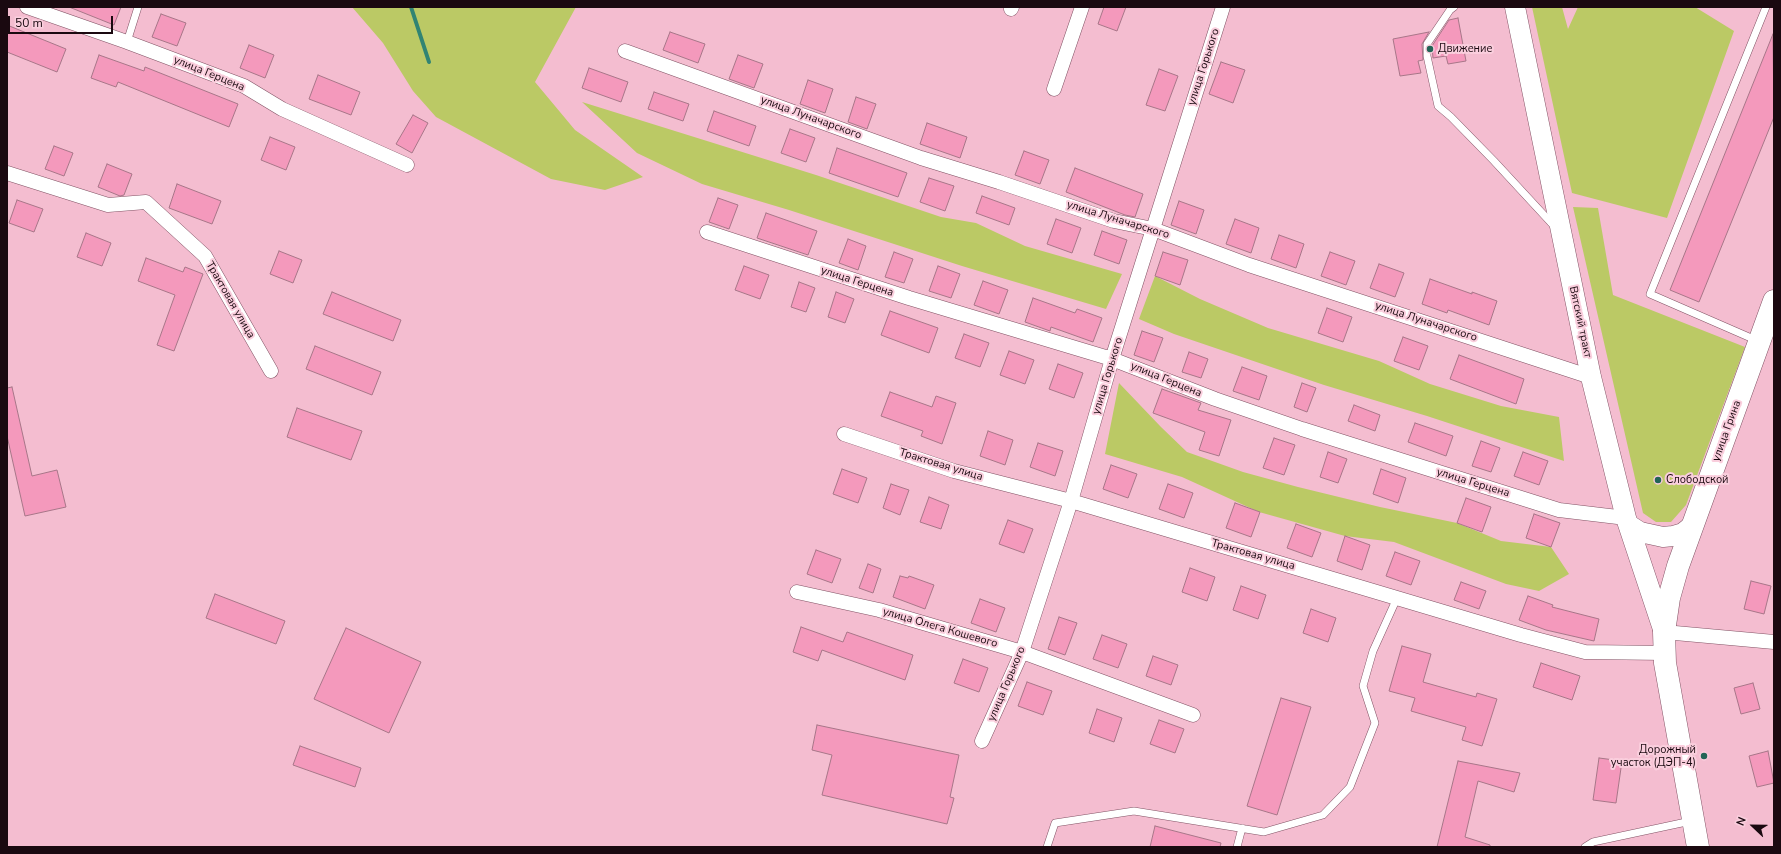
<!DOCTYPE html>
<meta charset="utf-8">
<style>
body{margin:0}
#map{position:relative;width:1781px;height:854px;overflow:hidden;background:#f4bdd0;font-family:"Nunito Sans",sans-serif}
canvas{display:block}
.frame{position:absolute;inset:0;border:8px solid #1a0910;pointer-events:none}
.north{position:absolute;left:1733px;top:806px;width:40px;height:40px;-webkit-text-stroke:3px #facedd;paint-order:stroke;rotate:292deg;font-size:11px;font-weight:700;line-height:16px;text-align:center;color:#1a0910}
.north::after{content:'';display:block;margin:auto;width:14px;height:18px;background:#1a0910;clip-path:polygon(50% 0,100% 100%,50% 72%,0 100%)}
.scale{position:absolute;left:8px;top:16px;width:105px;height:18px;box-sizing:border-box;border:2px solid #1a0910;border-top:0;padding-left:5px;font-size:12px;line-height:14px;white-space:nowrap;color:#1a0910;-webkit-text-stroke:3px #facedd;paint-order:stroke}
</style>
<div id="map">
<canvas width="1781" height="854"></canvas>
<div class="frame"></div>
<div class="north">N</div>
<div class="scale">50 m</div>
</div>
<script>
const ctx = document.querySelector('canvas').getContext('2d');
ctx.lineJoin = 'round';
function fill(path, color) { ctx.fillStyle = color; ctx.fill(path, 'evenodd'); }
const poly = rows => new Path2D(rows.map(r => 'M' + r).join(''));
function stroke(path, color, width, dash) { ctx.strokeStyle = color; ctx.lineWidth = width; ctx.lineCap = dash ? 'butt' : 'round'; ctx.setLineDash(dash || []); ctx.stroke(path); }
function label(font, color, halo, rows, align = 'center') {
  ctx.font = font + ' "Nunito Sans",sans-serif'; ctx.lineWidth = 4; ctx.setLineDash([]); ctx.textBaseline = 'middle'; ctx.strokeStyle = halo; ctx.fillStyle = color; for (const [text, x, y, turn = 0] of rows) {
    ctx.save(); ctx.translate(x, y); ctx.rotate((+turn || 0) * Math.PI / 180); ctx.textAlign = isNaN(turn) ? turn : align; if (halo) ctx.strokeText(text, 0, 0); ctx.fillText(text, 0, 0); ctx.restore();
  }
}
fill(poly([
 [352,7,576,7,535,82,575,130,643,177,605,190,551,179,436,117,413,91,383,43],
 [1532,7,1562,7,1568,29,1578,7,1695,7,1734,31,1667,218,1572,193],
 [582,102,816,175,941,217,976,223,1025,246,1122,274,1106,309,962,266,789,210,702,184,637,153],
 [1573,207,1598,208,1613,295,1745,347,1686,505,1671,522,1656,522,1643,513],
 [1155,276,1200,299,1268,328,1379,361,1430,384,1501,406,1559,417,1564,461,1427,416,1324,385,1174,334,1139,319],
 [1119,383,1161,427,1187,452,1243,472,1298,487,1380,507,1457,523,1501,541,1551,547,1569,574,1539,591,1506,584,1394,542,1345,536,1259,512,1182,477,1105,454]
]), '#bbc965');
stroke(poly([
 [411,7,429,62]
]), '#318473', 4);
const building = poly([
 [69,7,121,7,114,25,69,7],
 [1104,7,1126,7,1117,31,1098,24,1104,7],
 [161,14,186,23,177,46,152,37,161,14],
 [1458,18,1466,61,1448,64,1446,56,1433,58,1432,46,1449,20,1458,18],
 [7,25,66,49,57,72,7,52,7,25],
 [670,32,705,44,698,63,663,50,670,32],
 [1429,32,1422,44,1423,60,1418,61,1421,73,1400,76,1393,39,1429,32],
 [1773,34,1774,117,1699,302,1670,290,1773,34],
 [249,45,274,55,265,78,240,68,249,45],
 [99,55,144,71,145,67,238,104,229,127,118,82,116,87,91,78,99,55],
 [738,55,763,64,754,88,729,79,738,55],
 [1221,62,1245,70,1233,103,1209,94,1221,62],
 [589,68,628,82,621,102,582,88,589,68],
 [1159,69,1178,76,1165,111,1146,105,1159,69],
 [318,75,360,92,351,115,309,99,318,75],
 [808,80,833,89,825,113,800,104,808,80],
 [654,92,689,104,683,121,648,109,654,92],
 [856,97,876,104,867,129,848,122,856,97],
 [714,111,756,126,749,146,707,131,714,111],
 [413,115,428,123,412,153,396,144,413,115],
 [927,123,967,137,960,158,920,144,927,123],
 [790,129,815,138,806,162,781,153,790,129],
 [270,137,295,147,286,170,261,160,270,137],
 [54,146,73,153,64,176,45,169,54,146],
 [837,148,907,173,898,197,829,173,837,148],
 [1024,151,1049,160,1040,184,1015,175,1024,151],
 [107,164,132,174,124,195,120,196,98,187,107,164],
 [1075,168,1143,194,1135,217,1125,215,1066,192,1075,168],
 [929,178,954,186,945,211,920,202,929,178],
 [177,184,221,201,212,224,169,208,177,184],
 [982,196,1015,208,1009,225,976,213,982,196],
 [718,198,738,205,729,229,709,222,718,198],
 [17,200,43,209,34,232,9,223,17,200],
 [1179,201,1204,210,1196,234,1171,225,1179,201],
 [766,213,817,231,808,255,757,238,766,213],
 [1056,219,1081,228,1072,253,1047,244,1056,219],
 [1235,219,1259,228,1251,253,1226,244,1235,219],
 [1102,231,1127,240,1119,264,1094,255,1102,231],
 [86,233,111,243,102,266,77,257,86,233],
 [1279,235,1304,244,1296,268,1271,259,1279,235],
 [848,239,866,246,858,270,839,263,848,239],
 [279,251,302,260,293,283,270,274,279,251],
 [894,252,913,259,904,283,885,277,894,252],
 [1163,252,1188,260,1180,285,1155,276,1163,252],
 [1330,252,1355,261,1346,285,1321,276,1330,252],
 [146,258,183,272,185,267,203,274,174,351,157,345,175,295,138,281,146,258],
 [1379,264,1404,273,1395,297,1370,288,1379,264],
 [744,266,769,275,760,299,735,290,744,266],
 [938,266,960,274,951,298,929,291,938,266],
 [1430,279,1472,294,1472,292,1497,301,1489,325,1448,310,1447,313,1422,304,1430,279],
 [983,281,1008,290,999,314,974,305,983,281],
 [799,282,815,288,806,312,791,307,799,282],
 [332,292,401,320,393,341,323,314,332,292],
 [836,292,854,299,845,323,828,317,836,292],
 [1033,298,1075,313,1077,309,1102,318,1093,342,1051,327,1050,331,1025,322,1033,298],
 [1327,308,1352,317,1343,342,1318,333,1327,308],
 [890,311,938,328,929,353,881,335,890,311],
 [1142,331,1163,338,1154,362,1134,355,1142,331],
 [964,334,989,343,980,367,955,358,964,334],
 [1403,337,1428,346,1419,370,1394,361,1403,337],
 [315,346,381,372,372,395,306,369,315,346],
 [1009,351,1034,360,1025,384,1000,375,1009,351],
 [1189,352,1208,359,1201,378,1182,372,1189,352],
 [1459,355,1524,379,1516,404,1450,379,1459,355],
 [1058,364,1083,373,1074,398,1049,389,1058,364],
 [1242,367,1267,376,1259,400,1233,391,1242,367],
 [1302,383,1316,388,1307,412,1294,407,1302,383],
 [12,387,32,476,57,470,66,507,25,516,7,436,7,388,12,387],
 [1162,389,1201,403,1198,410,1231,420,1219,456,1199,450,1205,432,1153,413,1162,389],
 [890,392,932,407,936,396,956,403,942,444,921,436,923,431,881,416,890,392],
 [1354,405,1380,415,1375,431,1348,421,1354,405],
 [297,408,362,431,351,460,287,437,297,408],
 [1415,423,1453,436,1446,456,1408,442,1415,423],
 [988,431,1013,440,1005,465,980,456,988,431],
 [1274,438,1295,445,1284,475,1263,468,1274,438],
 [1481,441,1500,448,1491,472,1472,466,1481,441],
 [1038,443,1063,451,1055,476,1030,467,1038,443],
 [1328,452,1347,459,1338,483,1320,477,1328,452],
 [1523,452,1548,461,1539,485,1514,476,1523,452],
 [1111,465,1137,474,1128,498,1103,489,1111,465],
 [842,469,867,478,858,503,833,494,842,469],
 [1381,469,1406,478,1398,503,1373,494,1381,469],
 [891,484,909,490,900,515,883,508,891,484],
 [1168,484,1193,493,1184,518,1159,509,1168,484],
 [929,497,949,505,941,529,920,522,929,497],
 [1466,498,1491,507,1482,532,1457,523,1466,498],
 [1235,503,1260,512,1251,537,1226,528,1235,503],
 [1534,514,1560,523,1551,547,1526,538,1534,514],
 [1008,520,1033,529,1024,553,999,544,1008,520],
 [1296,524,1321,533,1312,557,1287,548,1296,524],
 [1345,536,1370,545,1362,570,1337,561,1345,536],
 [816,550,841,559,832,583,807,574,816,550],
 [1395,552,1420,561,1411,585,1386,576,1395,552],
 [868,564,881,569,873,593,859,588,868,564],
 [1190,568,1215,577,1207,601,1182,592,1190,568],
 [900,576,908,578,909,576,934,585,925,609,893,597,900,576],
 [1751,581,1771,586,1764,614,1744,609,1751,581],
 [1461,582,1486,591,1479,609,1454,600,1461,582],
 [1241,586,1266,595,1258,619,1233,610,1241,586],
 [215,594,285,621,276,644,206,618,215,594],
 [1528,596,1553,605,1552,607,1599,619,1594,641,1546,630,1519,620,1528,596],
 [980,599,1005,608,996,632,971,623,980,599],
 [1311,609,1336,618,1328,642,1303,633,1311,609],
 [1059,617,1077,623,1065,655,1048,649,1059,617],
 [801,627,843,642,847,632,913,655,905,680,822,650,818,661,793,652,801,627],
 [346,628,421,662,389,733,314,699,346,628],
 [1102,635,1127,644,1118,668,1093,659,1102,635],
 [1402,646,1431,654,1423,682,1476,697,1477,693,1497,699,1482,746,1462,740,1466,727,1411,711,1415,698,1389,691,1402,646],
 [1153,656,1178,665,1171,685,1146,676,1153,656],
 [963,659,988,668,979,692,954,683,963,659],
 [1541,663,1580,676,1572,700,1533,687,1541,663],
 [1027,682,1052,691,1043,715,1018,706,1027,682],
 [1753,683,1760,709,1741,714,1734,688,1753,683],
 [1281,698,1311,707,1277,815,1247,806,1281,698],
 [1097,709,1122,718,1114,742,1089,733,1097,709],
 [1159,720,1184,729,1175,753,1150,744,1159,720],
 [817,725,959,755,950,797,954,798,947,824,822,795,832,755,812,750,817,725],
 [300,746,361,768,355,787,293,765,300,746],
 [1768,751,1774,783,1757,787,1749,756,1768,751],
 [1599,758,1622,761,1616,803,1593,800,1599,758],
 [1458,761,1520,773,1514,792,1478,781,1465,837,1490,845,1490,847,1437,847,1458,761],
 [1155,826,1221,843,1220,847,1150,847,1155,826]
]);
fill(building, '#f499bc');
stroke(building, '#a77688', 1);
const lane = poly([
 [1454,7,1450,10,1427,44,1427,56,1438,106,1451,117,1494,161,1555,227],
 [127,42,138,7],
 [1758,341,1650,294,1766,7],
 [1047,847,1055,823,1134,811,1264,832,1323,815,1350,787,1375,723,1363,686,1373,651,1397,598],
 [1237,847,1242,828],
 [1585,847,1593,842,1691,821]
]);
const street = poly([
 [27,7,127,42,244,86,282,109,407,165],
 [1011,9,1012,7],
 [625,51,921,158,999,182,1114,221,1153,229,1249,265,1591,377],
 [1054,89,1082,7],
 [7,173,108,205,146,202,205,256,271,371],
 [707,232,909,298,1112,359,1215,399,1302,429,1559,510,1626,518],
 [844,434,954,471,1071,501,1521,635,1585,652,1665,653],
 [797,592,879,610,1022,652,1193,715],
 [1664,632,1774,642],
 [982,741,1022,652,1071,501,1112,359,1223,7]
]);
const secondary = poly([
 [1515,7,1591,377,1626,518,1664,632],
 [1629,525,1640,532,1663,537,1673,536,1683,533,1693,525]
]);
const highway = poly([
 [1698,847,1665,663,1664,632,1669,598,1678,566,1774,301]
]);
stroke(lane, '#825365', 8);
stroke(street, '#825365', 15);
stroke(secondary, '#825365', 21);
stroke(highway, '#825365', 23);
stroke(lane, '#fff', 7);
stroke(street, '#fff', 14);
stroke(secondary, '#fff', 20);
stroke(highway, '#fff', 22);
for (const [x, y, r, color] of [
 [1430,49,4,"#226556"],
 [1658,480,4,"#226556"],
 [1704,756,4,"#226556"]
]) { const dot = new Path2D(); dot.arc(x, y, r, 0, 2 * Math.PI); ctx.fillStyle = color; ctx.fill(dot); stroke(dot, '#facedd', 1.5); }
label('11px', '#1a0910', '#facedd', [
 ["Движение",1438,49],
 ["Слободской",1666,480],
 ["Дорожный",1696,750,"right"],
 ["участок (ДЭП-4)",1696,763,"right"]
], 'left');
label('11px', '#1a0910', '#facedd', [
 ["улица Горького",1204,67,-72],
 ["улица Герцена",209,74,22],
 ["улица Луначарского",811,118,20],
 ["улица Луначарского",1118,220,17],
 ["улица Герцена",857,282,18],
 ["Трактовая улица",230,300,60],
 ["улица Луначарского",1426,322,18],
 ["Вятский тракт",1580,322,78],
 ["улица Горького",1108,376,-73],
 ["улица Герцена",1166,380,22],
 ["улица Грина",1727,431,-70],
 ["Трактовая улица",941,465,17],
 ["улица Герцена",1473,483,17],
 ["Трактовая улица",1253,555,16],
 ["улица Олега Кошевого",940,628,16],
 ["улица Горького",1007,684,-67]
]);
</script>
